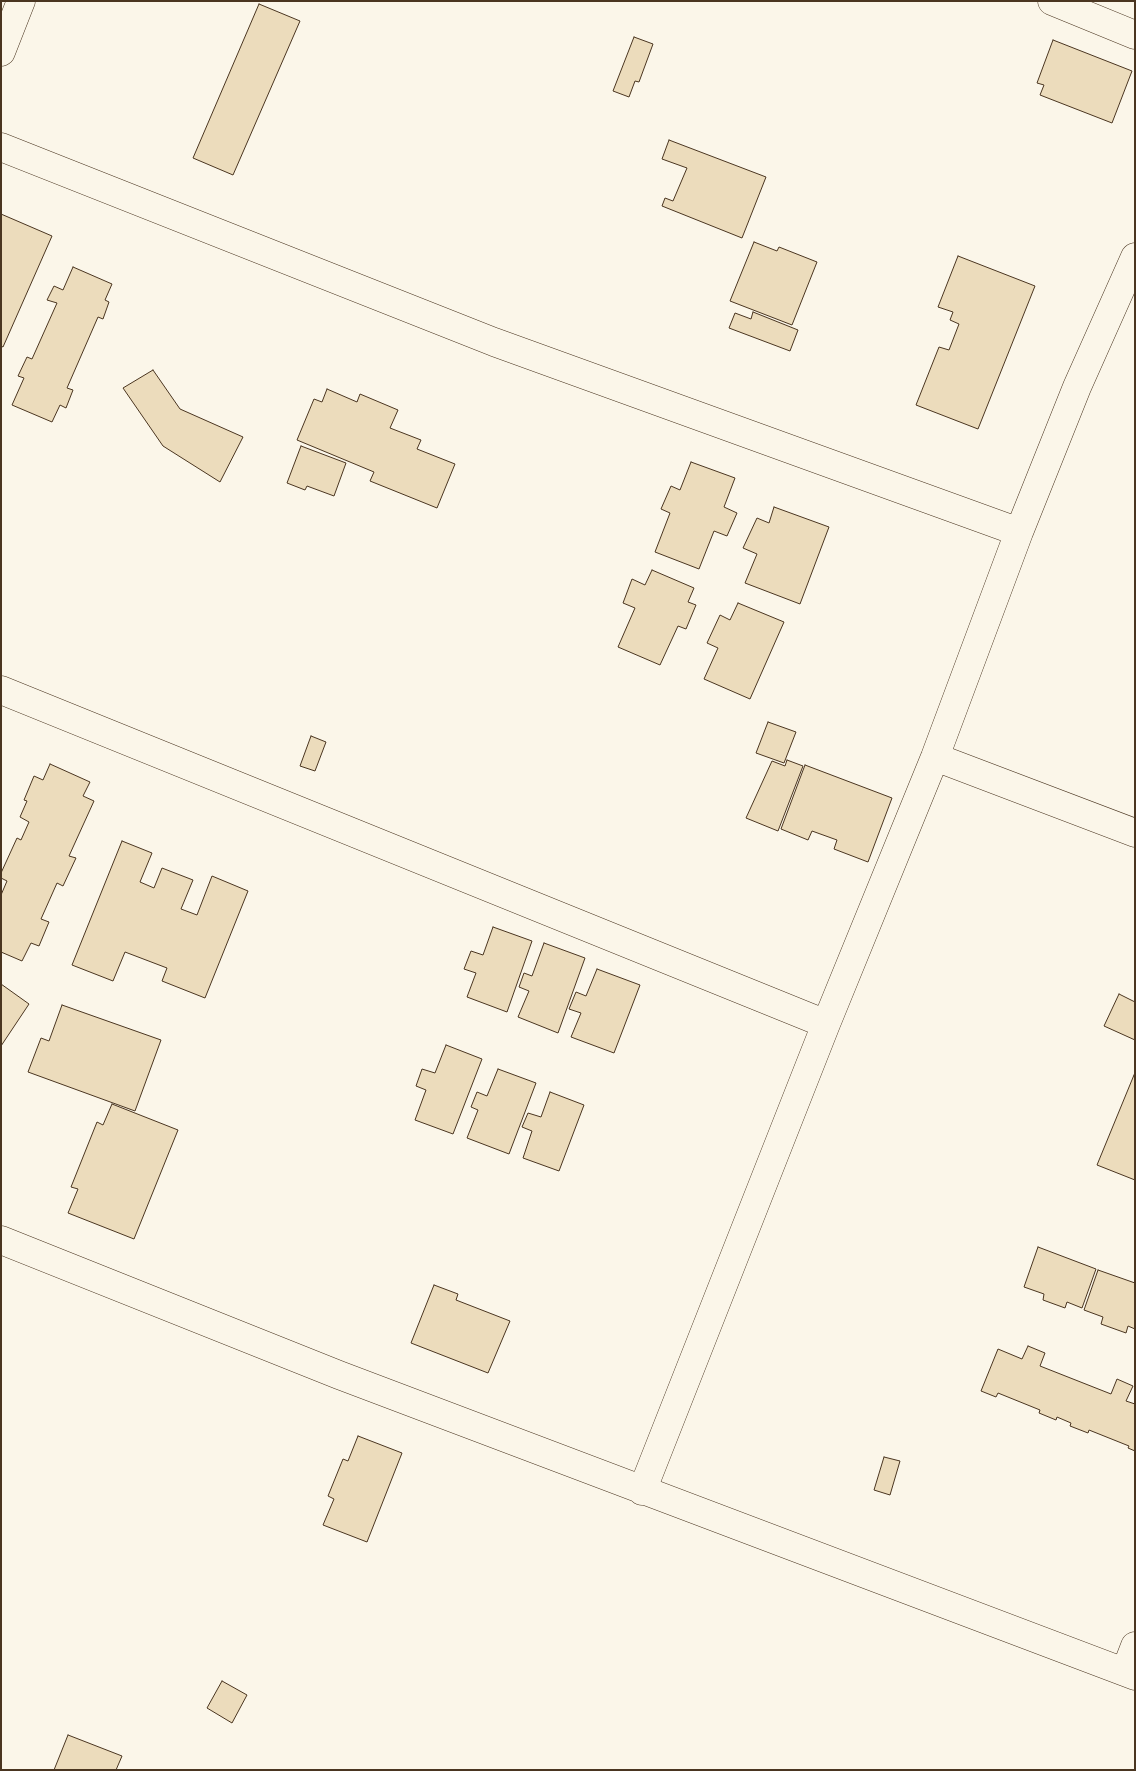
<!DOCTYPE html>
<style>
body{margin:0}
#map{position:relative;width:1136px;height:1771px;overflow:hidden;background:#fbf6e9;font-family:Figtree,sans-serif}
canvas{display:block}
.frame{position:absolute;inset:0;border:2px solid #4a3520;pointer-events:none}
</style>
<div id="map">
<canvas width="1136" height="1771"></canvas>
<div class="frame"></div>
</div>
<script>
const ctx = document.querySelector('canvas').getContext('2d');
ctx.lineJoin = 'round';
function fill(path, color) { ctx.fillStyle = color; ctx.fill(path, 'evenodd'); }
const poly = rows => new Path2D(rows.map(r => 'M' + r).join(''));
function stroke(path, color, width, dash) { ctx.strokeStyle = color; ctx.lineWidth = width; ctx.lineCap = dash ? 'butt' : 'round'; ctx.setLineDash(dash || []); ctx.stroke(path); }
const building = poly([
 [259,4,300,21,233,175,193,158,259,4],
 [634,37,653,44,639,82,635,81,629,97,613,91,634,37],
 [1053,40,1132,71,1112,123,1040,95,1044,85,1037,83,1053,40],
 [669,140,766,177,742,238,662,206,665,198,673,201,687,168,662,159,669,140],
 [1,214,52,236,3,347,1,346,1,214],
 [754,242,777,251,779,247,817,262,792,325,730,301,754,242],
 [958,256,1035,286,978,429,916,405,939,347,949,350,959,324,950,320,953,312,938,307,958,256],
 [73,267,112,284,105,300,109,302,103,319,98,317,67,388,73,390,66,408,60,405,52,422,12,405,24,378,18,376,27,357,32,359,57,303,47,300,54,286,63,290,73,267],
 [753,312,798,330,790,351,729,328,735,313,751,319,753,312],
 [153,370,180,409,243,437,220,482,163,446,123,388,153,370],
 [327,389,357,402,360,394,398,410,390,428,421,440,417,449,455,464,437,508,370,481,374,472,297,440,314,399,322,402,327,389],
 [301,446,346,463,334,496,307,486,305,490,287,483,301,446],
 [691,462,735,478,724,507,737,513,727,536,714,531,699,569,655,552,670,513,661,509,671,486,680,490,691,462],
 [774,507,829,527,800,604,745,583,757,554,743,548,757,518,769,523,774,507],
 [652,570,694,588,688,602,696,605,686,629,678,626,660,665,618,647,635,608,623,603,632,579,645,585,652,570],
 [738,603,784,622,750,699,704,679,718,648,707,643,720,615,730,620,738,603],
 [768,722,796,732,784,763,756,753,768,722],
 [311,736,326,742,315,771,300,766,311,736],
 [787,760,803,766,778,831,746,818,772,761,785,766,787,760],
 [50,764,90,782,83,796,94,801,69,856,76,858,63,886,57,883,41,919,49,922,39,946,31,943,22,961,1,952,1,895,7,881,1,878,1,873,17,838,21,840,29,822,20,817,27,801,24,800,34,776,43,780,50,764],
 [805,765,892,798,868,862,834,849,837,840,812,831,808,840,781,829,805,765],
 [122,841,152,853,140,882,154,888,162,868,193,880,181,909,197,915,212,876,248,891,205,998,162,981,167,968,125,952,113,981,72,965,122,841],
 [493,927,532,941,507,1012,467,997,476,973,464,969,471,951,483,955,493,927],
 [544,943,585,958,558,1033,518,1017,529,991,519,987,524,973,532,976,544,943],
 [597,969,640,985,614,1053,571,1037,581,1013,569,1009,576,992,586,996,597,969],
 [1,984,29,1004,1,1046,1,984],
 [1119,994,1135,1002,1135,1040,1104,1026,1119,994],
 [62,1005,161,1040,135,1111,28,1072,41,1038,49,1041,62,1005],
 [446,1045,482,1059,453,1134,415,1120,426,1090,416,1086,422,1069,435,1073,446,1045],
 [498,1069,536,1083,509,1154,467,1138,478,1110,471,1107,477,1092,487,1096,498,1069],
 [1134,1075,1135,1075,1135,1180,1097,1165,1134,1075],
 [550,1092,584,1105,559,1171,523,1158,532,1131,522,1127,528,1113,541,1117,550,1092],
 [112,1104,178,1130,134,1239,68,1213,78,1189,71,1187,97,1122,103,1125,112,1104],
 [1038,1247,1096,1269,1082,1308,1067,1302,1065,1308,1043,1300,1044,1294,1024,1287,1038,1247],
 [1098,1270,1135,1283,1135,1329,1128,1326,1126,1333,1101,1324,1103,1317,1084,1310,1098,1270],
 [434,1285,458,1294,456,1300,510,1321,488,1373,411,1343,434,1285],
 [1028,1346,1045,1353,1040,1366,1111,1394,1117,1379,1133,1386,1126,1401,1135,1404,1135,1451,1128,1448,1129,1446,1089,1430,1088,1433,1070,1426,1071,1423,1057,1417,1056,1420,1039,1413,1040,1410,998,1393,996,1397,981,1391,998,1349,1022,1359,1028,1346],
 [358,1436,402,1453,367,1542,323,1525,334,1499,328,1496,343,1459,348,1461,358,1436],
 [884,1457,900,1461,890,1495,874,1490,884,1457],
 [222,1681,247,1695,232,1723,207,1708,222,1681],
 [68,1735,122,1756,116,1770,54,1770,68,1735]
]);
fill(building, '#ecdcbc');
stroke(building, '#4a3520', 1);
const minor = poly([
 [1052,1,1135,35],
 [1,52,21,1],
 [1,147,494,342,1019,532],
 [1,690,826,1024],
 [935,757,1135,833],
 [1,1240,339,1375,1135,1676],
 [642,1491,826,1024,935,757,1019,532,1077,387,1135,257],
 [1125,1672,1135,1646]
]);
stroke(minor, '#4a3520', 29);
stroke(minor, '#fbf6e9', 28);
</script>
